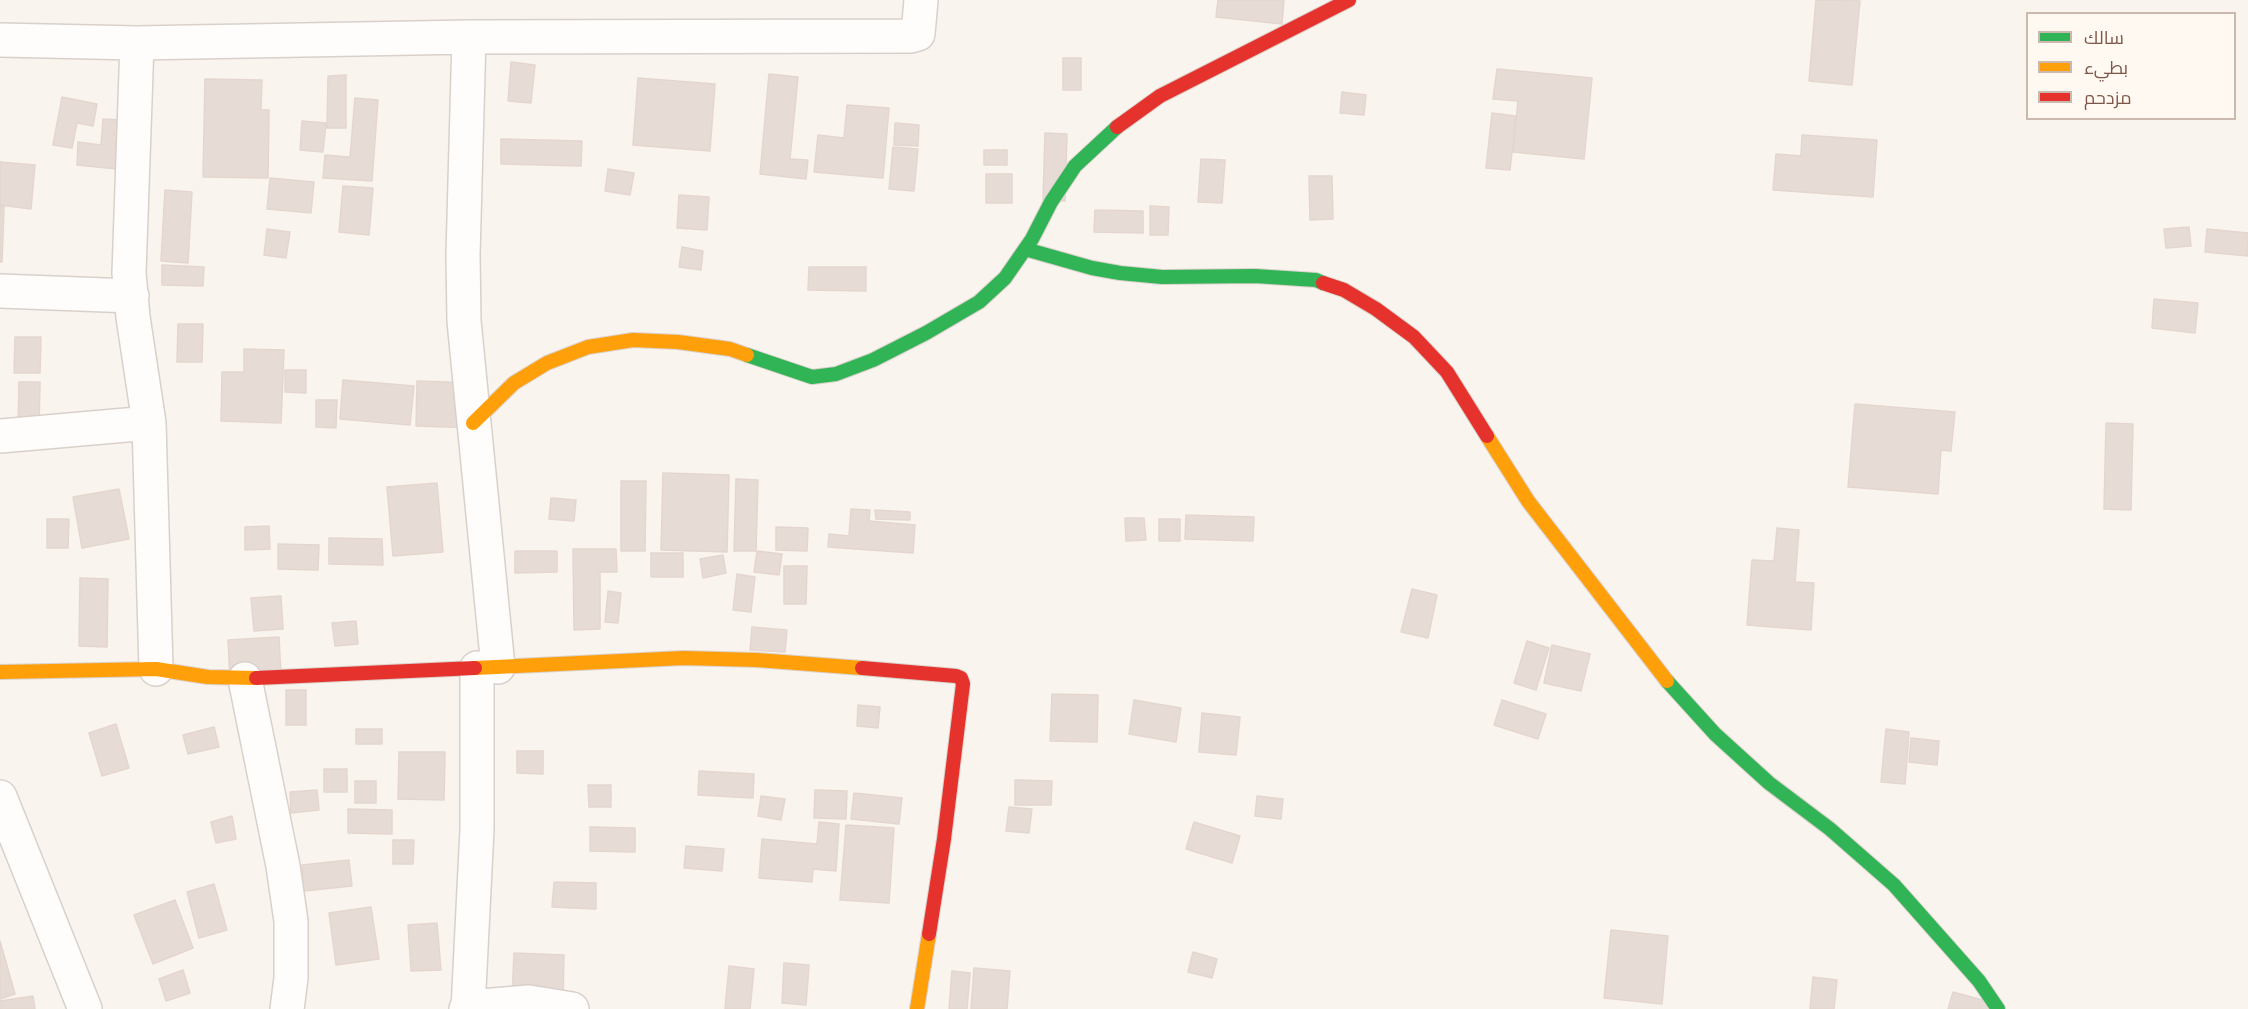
<!DOCTYPE html>
<meta charset="utf-8">
<style>
body{margin:0}
#map{position:relative;width:2248px;height:1009px;overflow:hidden;background:#faf4ee;font-family:Arial,Cairo,sans-serif}
canvas{display:block}
.legend{position:absolute;left:2026px;top:12px;width:210px;height:108px;box-sizing:border-box;background:#fff9f2;border:2px solid #cbb8ae;margin:0;padding:8px 10px;list-style:none;font-size:18px;color:#7d5749}
.legend li{display:flex;align-items:center;gap:12px;height:30px}
.legend b{width:30px;border:2px solid #cbb8ae}
</style>
<div id="map">
<canvas width="2248" height="1009"></canvas>
<ul class="legend">
<li><b style="height:8px;background:#30b455"></b>سالك</li>
<li><b style="height:8px;background:#ff9f0a"></b>بطيء</li>
<li><b style="height:8px;background:#e5322d"></b>مزدحم</li>
</ul>
</div>
<script>
const ctx = document.querySelector('canvas').getContext('2d');
ctx.lineJoin = 'round';
function fill(path, color) { ctx.fillStyle = color; ctx.fill(path, 'evenodd'); }
const poly = rows => new Path2D(rows.map(r => 'M' + r).join(''));
function stroke(path, color, width, dash) { ctx.strokeStyle = color; ctx.lineWidth = width; ctx.lineCap = dash ? 'butt' : 'round'; ctx.setLineDash(dash || []); ctx.stroke(path); }
const building = poly([
 [1218,0,1284,0,1282,24,1216,17,1218,0],
 [1816,0,1860,1,1852,85,1809,81,1816,0],
 [1063,58,1081,58,1081,90,1063,90,1063,58],
 [511,62,535,65,531,103,508,101,511,62],
 [1497,69,1592,78,1584,159,1513,152,1518,101,1493,99,1497,69],
 [769,74,798,77,790,159,808,160,806,179,760,174,769,74],
 [346,75,346,128,327,128,328,76,346,75],
 [638,78,715,84,710,151,633,145,638,78],
 [205,79,262,80,261,110,269,110,268,178,203,177,205,79],
 [1342,92,1366,95,1364,115,1340,113,1342,92],
 [62,97,97,104,93,126,77,123,72,148,53,145,62,97],
 [355,98,378,100,372,181,323,178,325,155,350,157,355,98],
 [847,105,889,108,883,178,814,172,818,135,844,138,847,105],
 [1492,113,1516,116,1510,170,1486,168,1492,113],
 [103,119,121,120,117,169,77,165,78,142,101,145,103,119],
 [302,121,326,123,323,152,300,150,302,121],
 [895,123,919,125,918,146,894,145,895,123],
 [1045,133,1067,134,1065,201,1043,200,1045,133],
 [1802,135,1877,140,1873,197,1773,190,1776,154,1801,156,1802,135],
 [501,139,582,141,581,166,501,164,501,139],
 [893,147,918,149,914,191,889,189,893,147],
 [984,150,1007,150,1007,165,984,165,984,150],
 [1201,159,1225,160,1222,203,1198,202,1201,159],
 [0,162,35,165,31,209,0,205,0,162],
 [608,169,634,173,630,195,605,191,608,169],
 [986,174,1012,174,1012,203,986,203,986,174],
 [1309,176,1332,176,1333,219,1310,220,1309,176],
 [270,178,314,182,311,213,267,209,270,178],
 [343,186,373,188,369,235,339,232,343,186],
 [165,190,192,192,188,263,161,261,165,190],
 [679,195,709,197,707,230,677,228,679,195],
 [0,206,4,207,2,262,0,262,0,206],
 [1150,206,1169,207,1168,235,1150,235,1150,206],
 [1095,210,1143,211,1143,233,1094,232,1095,210],
 [2189,227,2191,246,2166,248,2164,229,2189,227],
 [267,229,290,232,286,258,264,255,267,229],
 [2207,229,2248,233,2248,256,2205,252,2207,229],
 [682,247,703,251,701,270,679,267,682,247],
 [162,265,204,267,203,286,162,285,162,265],
 [809,267,866,267,866,291,808,290,809,267],
 [2154,299,2198,303,2195,333,2152,328,2154,299],
 [178,324,203,324,202,362,177,362,178,324],
 [15,337,41,337,40,373,14,373,15,337],
 [244,349,284,350,281,423,221,421,222,372,244,372,244,349],
 [285,370,306,370,306,393,285,392,285,370],
 [343,380,414,386,410,425,340,419,343,380],
 [417,381,478,383,477,428,416,426,417,381],
 [19,382,40,382,39,429,18,428,19,382],
 [316,400,337,400,336,428,316,427,316,400],
 [1855,404,1955,412,1951,451,1941,450,1938,494,1848,487,1855,404],
 [2106,423,2133,424,2131,510,2104,509,2106,423],
 [663,473,729,475,727,552,661,550,663,473],
 [736,479,758,480,756,551,734,551,736,479],
 [621,481,646,481,645,551,621,551,621,481],
 [437,483,443,552,393,556,387,487,437,483],
 [119,489,129,539,82,548,73,497,119,489],
 [551,498,576,500,574,521,549,519,551,498],
 [851,509,870,510,869,521,915,525,913,553,828,547,829,534,849,536,851,509],
 [875,510,910,512,910,520,876,519,875,510],
 [1186,515,1254,517,1253,541,1185,539,1186,515],
 [1125,518,1144,518,1146,540,1126,541,1125,518],
 [47,519,69,519,68,548,47,548,47,519],
 [1159,519,1180,519,1180,541,1159,541,1159,519],
 [269,526,270,549,245,550,245,527,269,526],
 [776,527,808,528,807,551,776,550,776,527],
 [1777,528,1799,530,1795,582,1814,583,1811,630,1747,625,1752,560,1774,561,1777,528],
 [329,538,382,539,383,565,329,564,329,538],
 [278,544,319,545,318,570,278,569,278,544],
 [573,549,616,549,617,572,600,572,600,629,574,630,573,549],
 [515,551,557,551,557,572,515,573,515,551],
 [757,551,782,554,779,575,754,572,757,551],
 [651,553,683,553,683,577,651,577,651,553],
 [723,555,726,573,703,578,700,559,723,555],
 [784,566,807,566,806,604,784,604,784,566],
 [737,574,755,577,751,612,733,610,737,574],
 [80,578,108,579,107,647,79,646,80,578],
 [1412,589,1437,595,1428,638,1401,632,1412,589],
 [608,591,621,593,618,623,605,622,608,591],
 [281,596,283,629,254,631,251,598,281,596],
 [356,621,358,644,335,646,332,623,356,621],
 [752,627,787,630,785,652,750,650,752,627],
 [279,637,281,676,230,679,228,640,279,637],
 [1527,641,1549,648,1536,690,1514,683,1527,641],
 [1552,645,1590,654,1581,691,1544,683,1552,645],
 [286,690,306,690,306,725,286,725,286,690],
 [1052,694,1098,695,1097,742,1050,741,1052,694],
 [1134,700,1181,708,1176,742,1129,734,1134,700],
 [1502,700,1546,714,1538,739,1494,725,1502,700],
 [858,705,880,707,878,728,857,726,858,705],
 [1202,713,1240,717,1236,755,1199,752,1202,713],
 [116,724,129,768,102,776,89,733,116,724],
 [214,727,219,747,188,754,183,735,214,727],
 [356,729,382,729,382,744,356,744,356,729],
 [1886,729,1909,732,1905,784,1881,782,1886,729],
 [1911,738,1939,741,1937,765,1909,762,1911,738],
 [517,751,543,751,543,774,517,773,517,751],
 [399,752,445,752,444,800,398,799,399,752],
 [324,769,347,769,347,792,324,792,324,769],
 [699,771,754,774,753,798,698,795,699,771],
 [1015,780,1052,781,1051,805,1015,805,1015,780],
 [355,781,376,781,376,803,355,803,355,781],
 [588,785,611,785,611,807,589,807,588,785],
 [317,790,319,810,291,813,290,792,317,790],
 [815,790,847,791,846,819,814,818,815,790],
 [854,793,902,798,899,824,851,819,854,793],
 [761,796,785,799,781,820,758,816,761,796],
 [1257,796,1283,799,1281,819,1255,816,1257,796],
 [1009,807,1032,809,1029,833,1006,831,1009,807],
 [348,809,392,810,392,834,348,833,348,809],
 [232,816,236,839,216,843,211,822,232,816],
 [819,822,839,824,836,871,813,869,812,882,759,878,762,839,817,844,819,822],
 [1194,822,1240,836,1232,863,1186,849,1194,822],
 [846,825,894,828,889,903,840,900,846,825],
 [590,827,635,828,635,852,590,851,590,827],
 [393,840,414,840,413,864,393,864,393,840],
 [686,846,724,849,722,871,684,868,686,846],
 [349,860,352,886,304,891,302,865,349,860],
 [554,882,596,883,596,909,552,907,554,882],
 [214,884,227,930,199,938,187,892,214,884],
 [175,900,193,948,153,964,134,915,175,900],
 [371,907,379,959,336,965,329,913,371,907],
 [437,923,441,970,411,971,408,925,437,923],
 [1611,930,1668,936,1662,1004,1604,998,1611,930],
 [0,941,15,994,0,999,0,941],
 [1193,952,1217,959,1212,978,1188,972,1193,952],
 [514,953,564,955,563,1001,512,999,514,953],
 [784,963,809,965,806,1005,782,1003,784,963],
 [729,966,754,969,750,1009,725,1009,729,966],
 [974,968,1010,971,1007,1009,971,1009,974,968],
 [183,970,190,993,166,1001,159,979,183,970],
 [952,971,970,973,967,1009,949,1009,952,971],
 [1813,977,1837,980,1834,1009,1810,1009,1813,977],
 [1953,992,2001,1005,2000,1009,1948,1009,1953,992],
 [33,996,35,1009,0,1009,0,1001,33,996]
]);
fill(building, '#e7dcd5');
stroke(building, '#e4d6cf', 1.5);
const street = poly([
 [469,37,463,255,464,321,498,667],
 [0,40,137,43,469,37,911,36,918,34,921,0],
 [137,43,129,273,133,317,149,423,156,669],
 [0,291,132,296],
 [0,436,149,423],
 [245,679,283,866,291,921,291,978,287,1009],
 [0,797,85,1009],
 [466,1009,469,1007,529,1002,572,1009],
 [468,1009,477,829,477,668]
]);
const fast = poly([
 [1025,249,1092,268,1120,273,1162,277,1255,276,1316,280,1323,283],
 [747,355,812,377,836,374,873,360,926,333,979,302,1005,278,1032,239,1051,202,1075,166,1117,127],
 [1667,681,1715,734,1769,783,1830,829,1894,885,1979,981,1998,1009]
]);
const slow = poly([
 [473,423,514,383,547,363,588,347,633,340,678,342,730,349,747,355],
 [1487,436,1528,501,1667,681],
 [475,668,683,658,757,660,862,668],
 [0,672,156,669,208,677,256,678],
 [917,1009,929,934]
]);
const jam = poly([
 [1117,127,1160,96,1349,0],
 [1323,283,1344,290,1376,309,1414,337,1447,372,1487,436],
 [862,668,956,676,961,678,963,684,944,839,929,934],
 [256,678,475,668]
]);
stroke(street, '#d9d0ca', 36);
stroke(fast, '#dbd1cb', 16);
stroke(slow, '#dbd1cb', 16);
stroke(jam, '#dbd1cb', 16);
stroke(street, '#fefdfc', 33);
stroke(fast, '#30b455', 14);
stroke(slow, '#ff9f0a', 14);
stroke(jam, '#e5322d', 14);
</script>
